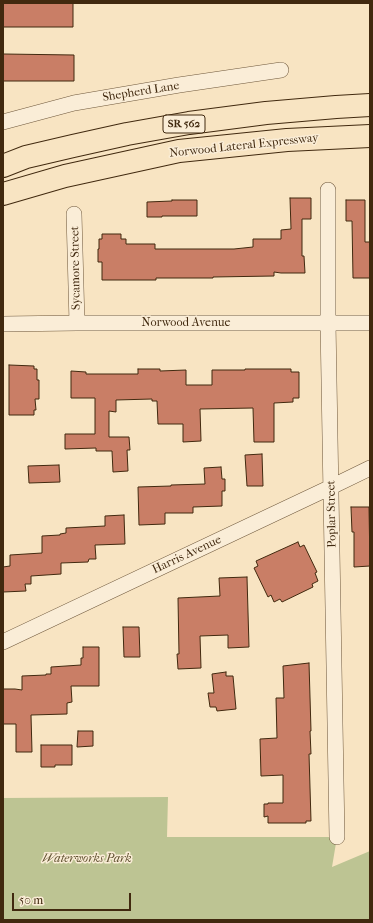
<!DOCTYPE html>
<style>
body{margin:0}
#map{position:relative;width:373px;height:923px;overflow:hidden;background:#f8e4c2;font-family:"IM FELL French Canon",serif}
canvas{display:block}
.frame{position:absolute;inset:0;border:4px solid #41290f;pointer-events:none}
.scale{position:absolute;left:12px;top:893px;width:119px;height:18px;box-sizing:border-box;border:2px solid #41290f;border-top:0;padding-left:5px;font-size:12px;line-height:14px;white-space:nowrap;color:#41290f;-webkit-text-stroke:3px #faedd7;paint-order:stroke}
</style>
<div id="map">
<canvas width="373" height="923"></canvas>
<div class="frame"></div>
<div class="scale">50 m</div>
</div>
<script>
const ctx = document.querySelector('canvas').getContext('2d');
ctx.lineJoin = 'round';
function fill(path, color) { ctx.fillStyle = color; ctx.fill(path, 'evenodd'); }
const poly = rows => new Path2D(rows.map(r => 'M' + r).join(''));
function stroke(path, color, width, dash) { ctx.strokeStyle = color; ctx.lineWidth = width; ctx.lineCap = dash ? 'butt' : 'round'; ctx.setLineDash(dash || []); ctx.stroke(path); }
function label(font, color, halo, rows, align = 'center') {
  ctx.font = font + ' "IM FELL French Canon",serif'; ctx.lineWidth = 3; ctx.setLineDash([]); ctx.textBaseline = 'middle'; ctx.strokeStyle = halo; ctx.fillStyle = color; for (const [text, x, y, turn = 0] of rows) {
    ctx.save(); ctx.translate(x, y); ctx.rotate((+turn || 0) * Math.PI / 180); ctx.textAlign = isNaN(turn) ? turn : align; if (halo) ctx.strokeText(text, 0, 0); ctx.fillText(text, 0, 0); ctx.restore();
  }
}
fill(poly([
 [168,797,167,837,337,837,332,867,370,851,370,920,3,920,3,798]
]), '#bdc493');
const building = poly([
 [3,3,73,3,73,27,3,27,3,3],
 [3,54,74,55,74,81,3,81,3,54],
 [290,198,311,198,311,219,302,219,302,256,304,256,305,273,281,273,274,272,274,276,213,277,213,278,156,278,156,280,102,280,102,262,98,262,98,249,99,249,99,239,102,239,102,234,121,234,121,239,126,239,126,244,155,244,155,249,234,249,253,247,253,239,281,239,281,230,291,229,290,198],
 [172,200,197,200,197,216,162,216,162,217,147,217,147,202,172,201,172,200],
 [346,200,365,200,365,242,370,242,370,278,353,278,352,221,346,221,346,200],
 [9,365,34,366,34,369,37,369,37,380,39,380,39,399,35,399,36,410,34,410,34,415,9,415,9,365],
 [138,369,160,369,160,371,186,370,186,385,212,385,212,370,245,370,245,369,291,369,291,372,299,372,299,398,293,398,293,402,274,403,274,442,254,442,253,408,200,409,201,441,183,442,183,424,158,424,157,401,152,401,152,399,116,400,116,412,109,411,109,437,129,437,130,450,127,450,128,471,113,472,112,451,96,451,96,448,65,449,65,434,95,434,95,398,71,398,71,371,86,372,86,374,138,374,138,369],
 [262,454,263,486,247,486,245,455,262,454],
 [59,465,60,482,29,483,28,466,59,465],
 [221,467,222,479,225,479,225,491,222,491,222,506,193,507,193,513,165,513,165,524,139,525,138,487,171,486,171,485,205,484,204,468,221,467],
 [351,507,369,507,370,566,354,567,354,532,352,532,351,507],
 [124,515,125,544,95,545,96,559,89,559,88,562,61,563,61,574,31,576,31,584,25,584,26,591,3,592,3,567,10,566,10,555,42,553,42,536,60,535,60,534,66,533,66,528,105,526,105,516,124,515],
 [298,542,300,547,304,545,317,572,315,573,318,581,312,584,313,587,282,602,280,599,274,602,271,595,268,597,254,568,258,566,256,561,298,542],
 [247,577,249,647,228,648,228,635,200,636,201,668,178,669,177,654,179,654,178,598,220,596,219,578,247,577],
 [123,627,139,627,140,657,124,657,123,627],
 [83,647,99,647,99,686,71,686,72,702,67,703,67,714,31,715,32,752,16,752,16,724,3,724,3,689,15,689,22,690,22,676,46,675,46,674,51,674,51,667,81,665,81,658,83,658,83,647],
 [309,663,311,731,310,731,311,754,309,754,311,821,306,821,306,823,268,823,268,816,264,817,264,804,268,804,268,803,283,803,283,775,261,776,260,739,277,738,276,698,284,698,283,666,309,663],
 [226,672,226,676,233,676,236,709,217,711,216,707,210,707,208,693,214,693,212,674,226,672],
 [78,731,93,731,93,746,77,747,78,731],
 [41,745,72,745,72,765,55,765,55,767,41,767,41,745]
]);
fill(building, '#c97e66');
stroke(building, '#41290f', 1);
const street = poly([
 [3,122,74,103,179,85,281,70],
 [328,190,328,323,337,837],
 [74,214,77,323],
 [3,324,77,323,370,323],
 [3,642,331,487,370,468]
]);
const highway = poly([
 [3,166,26,157,73,146,127,134,189,123,266,113,336,107,370,105],
 [3,194,65,176,179,151,287,140,370,136]
]);
stroke(street, '#6f583c', 16);
stroke(highway, '#41290f', 24);
stroke(street, '#faedd7', 15);
stroke(highway, '#f8e4c2', 22);
for (const [x, y, w] of [
 [184,124,42]
]) { const box = new Path2D(); box.roundRect(x - w / 2, y - 9, w, 18, 3); ctx.fillStyle = '#faedd7'; ctx.fill(box); stroke(box, '#41290f', 1); }
label('bold 11px', '#41290f', null, [
 ["SR 562",184,124]
]);
label('12px', '#41290f', '#faedd7', [
 ["Shepherd Lane",141,92,-9],
 ["Norwood Lateral Expressway",244,146,-6],
 ["Sycamore Street",76,268,-91],
 ["Norwood Avenue",186,323],
 ["Poplar Street",332,514,-91],
 ["Harris Avenue",187,555,-25]
]);
label('italic 12px', '#605030', '#faedd7', [
 ["Waterworks Park",87,859]
]);
</script>
